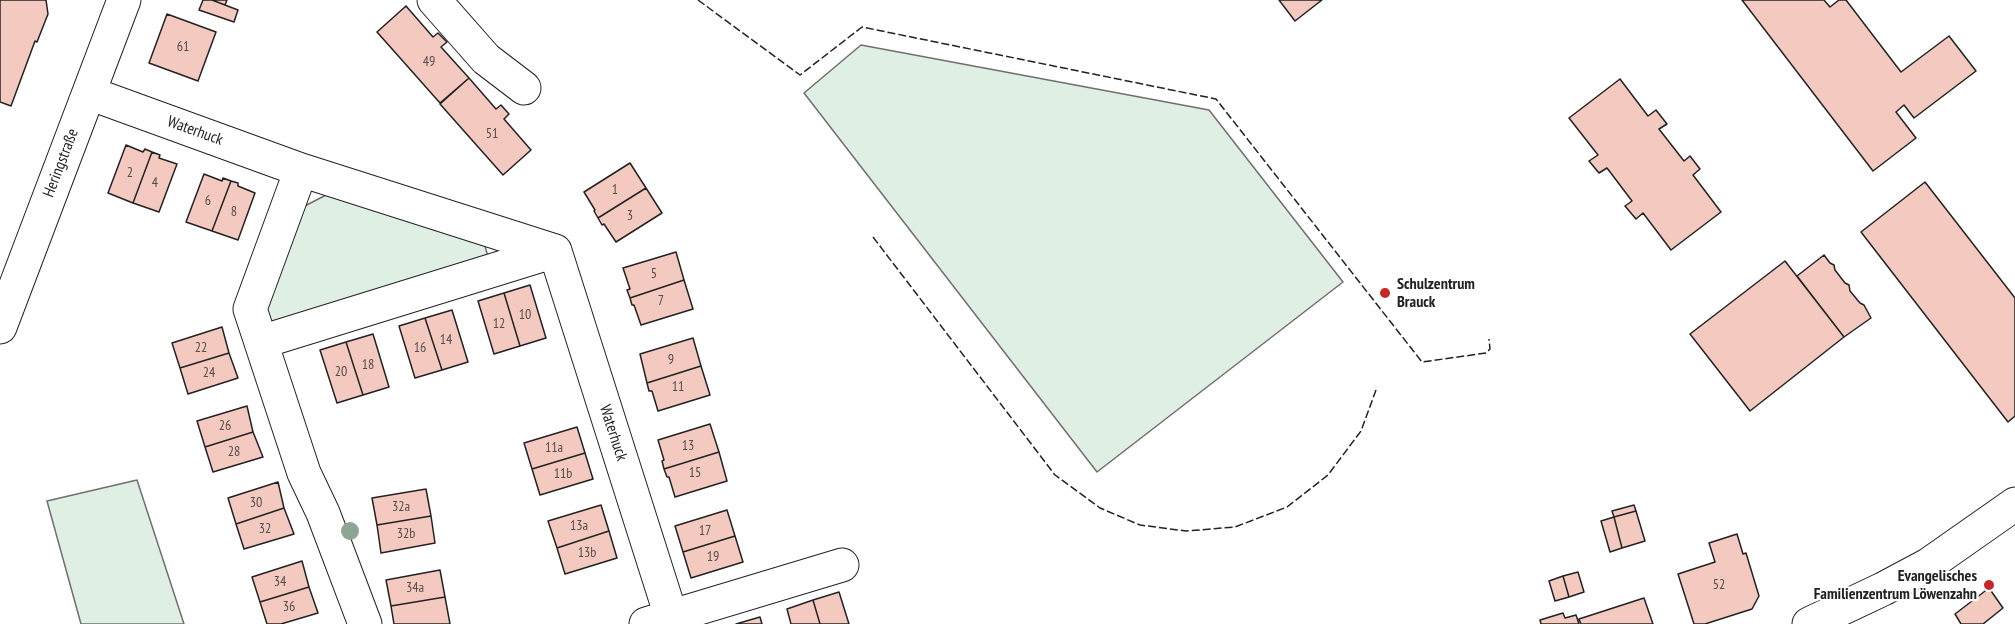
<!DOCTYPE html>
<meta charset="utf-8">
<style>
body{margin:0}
canvas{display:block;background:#fff}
</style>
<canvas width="2015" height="624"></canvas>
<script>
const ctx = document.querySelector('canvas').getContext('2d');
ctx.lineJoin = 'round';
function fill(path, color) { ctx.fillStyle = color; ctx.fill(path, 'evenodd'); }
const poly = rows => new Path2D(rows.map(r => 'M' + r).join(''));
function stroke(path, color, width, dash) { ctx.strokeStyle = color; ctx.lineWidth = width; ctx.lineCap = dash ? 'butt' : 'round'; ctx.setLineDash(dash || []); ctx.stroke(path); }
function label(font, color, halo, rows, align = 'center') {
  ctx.font = font + ' "PT Sans Narrow",sans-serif'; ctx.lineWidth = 4.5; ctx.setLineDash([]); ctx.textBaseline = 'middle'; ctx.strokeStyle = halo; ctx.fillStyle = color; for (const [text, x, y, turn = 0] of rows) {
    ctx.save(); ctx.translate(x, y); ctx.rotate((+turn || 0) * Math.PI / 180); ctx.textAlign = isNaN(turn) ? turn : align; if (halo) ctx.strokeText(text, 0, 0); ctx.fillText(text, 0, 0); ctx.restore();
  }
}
const green = poly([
 [861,45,1209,110,1343,282,1097,472,804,93,861,45],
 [328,194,485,246,488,257,276,323,269,319,265,303,299,209,328,194],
 [137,480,184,624,81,624,47,501,137,480]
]);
fill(green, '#e0efe3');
stroke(green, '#6f6f6f', 1.5);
const building = poly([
 [0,0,46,0,48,14,37,42,35,41,11,106,0,102,0,0],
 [203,0,212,0,238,10,234,22,199,10,203,0],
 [212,0,227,0,225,5,212,0],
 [1279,0,1322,0,1295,21,1279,0],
 [1742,0,1824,0,1830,7,1839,0,1846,0,1901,72,1949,36,1976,71,1914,118,1904,105,1896,112,1916,138,1873,171,1742,0],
 [406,6,433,37,438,33,447,42,441,47,469,78,440,103,377,32,406,6],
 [167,14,216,32,198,81,149,63,167,14],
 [469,78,496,109,501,105,509,114,504,119,531,150,503,175,440,104,469,78],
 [1620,79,1648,116,1656,110,1667,124,1659,129,1684,161,1690,156,1700,169,1693,175,1721,212,1671,250,1643,213,1636,219,1625,206,1632,201,1607,168,1599,173,1589,161,1598,155,1569,118,1620,79],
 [126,145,143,152,145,149,152,152,133,203,108,193,126,145],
 [152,152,160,155,159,158,177,164,159,212,133,203,152,152],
 [630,163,646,188,598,218,594,211,595,210,584,192,630,163],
 [204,174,222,181,223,178,231,181,212,231,186,222,204,174],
 [231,181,238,183,238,186,255,193,238,240,212,231,231,181],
 [1925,182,2015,298,2015,416,2008,422,1861,232,1925,182],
 [646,188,662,213,616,242,604,224,602,225,598,218,646,188],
 [676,252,684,280,630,298,627,290,630,289,623,268,676,252],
 [1824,255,1830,263,1834,265,1835,270,1845,283,1849,285,1850,291,1860,303,1864,305,1871,318,1844,337,1797,276,1824,255],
 [1785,261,1844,337,1750,411,1690,334,1785,261],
 [684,280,693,309,641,325,634,305,632,305,630,298,684,280],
 [530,285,546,338,520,346,504,293,530,285],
 [504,293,520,346,494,354,478,301,504,293],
 [452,310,468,362,442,370,425,318,452,310],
 [425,318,442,370,415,378,399,326,425,318],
 [222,327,229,353,180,368,172,343,222,327],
 [373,334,389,387,363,395,346,342,373,334],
 [693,338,701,366,647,383,640,354,693,338],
 [346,342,363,395,337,403,320,350,346,342],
 [229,353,238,378,188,394,180,368,229,353],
 [701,366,710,395,658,411,652,391,649,391,647,383,701,366],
 [247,406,253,432,205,447,197,421,247,406],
 [710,424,719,452,664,469,662,461,664,460,658,440,710,424],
 [577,427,585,453,532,469,524,443,577,427],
 [253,432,263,457,213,472,205,447,253,432],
 [719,452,727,481,675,497,669,477,667,477,664,469,719,452],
 [585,453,593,479,540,495,532,469,585,453],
 [278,482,284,508,236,524,228,498,278,482],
 [426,489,431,516,377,525,372,498,426,489],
 [601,505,609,531,557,548,548,521,601,505],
 [1634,505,1636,511,1614,517,1612,511,1634,505],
 [284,508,294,534,244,549,236,524,284,508],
 [727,510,735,536,683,552,675,526,727,510],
 [1636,511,1645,541,1622,548,1614,517,1636,511],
 [431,516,435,543,381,553,377,525,431,516],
 [1614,517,1622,548,1610,552,1601,521,1614,517],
 [609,531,617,558,565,574,557,548,609,531],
 [1737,534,1743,554,1746,553,1759,596,1752,609,1705,624,1694,624,1678,574,1715,562,1709,543,1737,534],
 [735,536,743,562,691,578,683,552,735,536],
 [302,561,309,587,260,602,252,577,302,561],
 [440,570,445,597,391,606,386,580,440,570],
 [1578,572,1584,592,1569,597,1563,576,1578,572],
 [1563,576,1569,597,1555,601,1549,581,1563,576],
 [309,587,318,613,281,624,267,624,260,602,309,587],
 [1989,588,2003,608,1983,624,1961,624,1955,614,1989,588],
 [839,592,849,624,820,624,813,600,839,592],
 [445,597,450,624,394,624,391,606,445,597],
 [1644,598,1653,624,1581,624,1579,619,1644,598],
 [813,600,820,624,791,624,787,609,813,600],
 [1563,613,1565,618,1576,615,1579,624,1541,624,1540,620,1563,613],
 [760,617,762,624,736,624,760,617]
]);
fill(building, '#f3c9c0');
stroke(building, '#222', 1.5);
const minor = poly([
 [434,0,486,59,524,88],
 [89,93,301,170,250,309,304,473,323,513,365,624],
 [301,170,555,251,671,616],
 [0,327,124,0],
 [261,342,555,251],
 [646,624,842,565],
 [1809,624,1883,589,1928,565,2015,504]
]);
stroke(minor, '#222', 35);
stroke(minor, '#fff', 33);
stroke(poly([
 [698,0,800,75,862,27,1216,99,1422,362,1486,353,1490,349,1489,339],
 [873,237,1055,475,1100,508,1140,525,1186,531,1235,527,1287,507,1328,475,1361,431,1376,390]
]), '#222', 1.5, [8, 3]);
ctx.fillStyle = '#8da692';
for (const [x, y] of [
 [350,531]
]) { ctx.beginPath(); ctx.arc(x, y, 9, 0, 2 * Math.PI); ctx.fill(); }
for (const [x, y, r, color] of [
 [1385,293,6,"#c62828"],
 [1989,585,6,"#c62828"]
]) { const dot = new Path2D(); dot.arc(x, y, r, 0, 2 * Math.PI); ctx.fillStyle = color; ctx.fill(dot); stroke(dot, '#fff', 2); }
label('14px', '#564c4a', null, [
 ["61",183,47],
 ["49",429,62],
 ["51",492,134],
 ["2",130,173],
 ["4",155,183],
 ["1",615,190],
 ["6",208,201],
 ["8",234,212],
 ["3",630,216],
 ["5",654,274],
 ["7",661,301],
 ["10",525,315],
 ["12",499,324],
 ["14",446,340],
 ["22",201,348],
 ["16",420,348],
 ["9",671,360],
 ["18",368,365],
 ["20",341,372],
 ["24",209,373],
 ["11",678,387],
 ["26",225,426],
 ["13",688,446],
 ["11a",554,448],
 ["28",234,452],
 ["15",695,473],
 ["11b",563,474],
 ["30",256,503],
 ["32a",401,507],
 ["13a",579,526],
 ["32",265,529],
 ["17",705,531],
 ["32b",406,534],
 ["13b",587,553],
 ["19",713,557],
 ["34",280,582],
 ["52",1719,585],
 ["34a",415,588],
 ["36",289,607]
]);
label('16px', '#222', '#fff', [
 ["Waterhuck",195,131,20],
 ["Heringstraße",61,163,-69],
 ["Waterhuck",613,433,72]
]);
label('bold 16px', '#222', '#fff', [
 ["Schulzentrum",1397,284],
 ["Brauck",1397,302],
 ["Evangelisches",1977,576,"right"],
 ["Familienzentrum Löwenzahn",1977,594,"right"]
], 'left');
</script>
